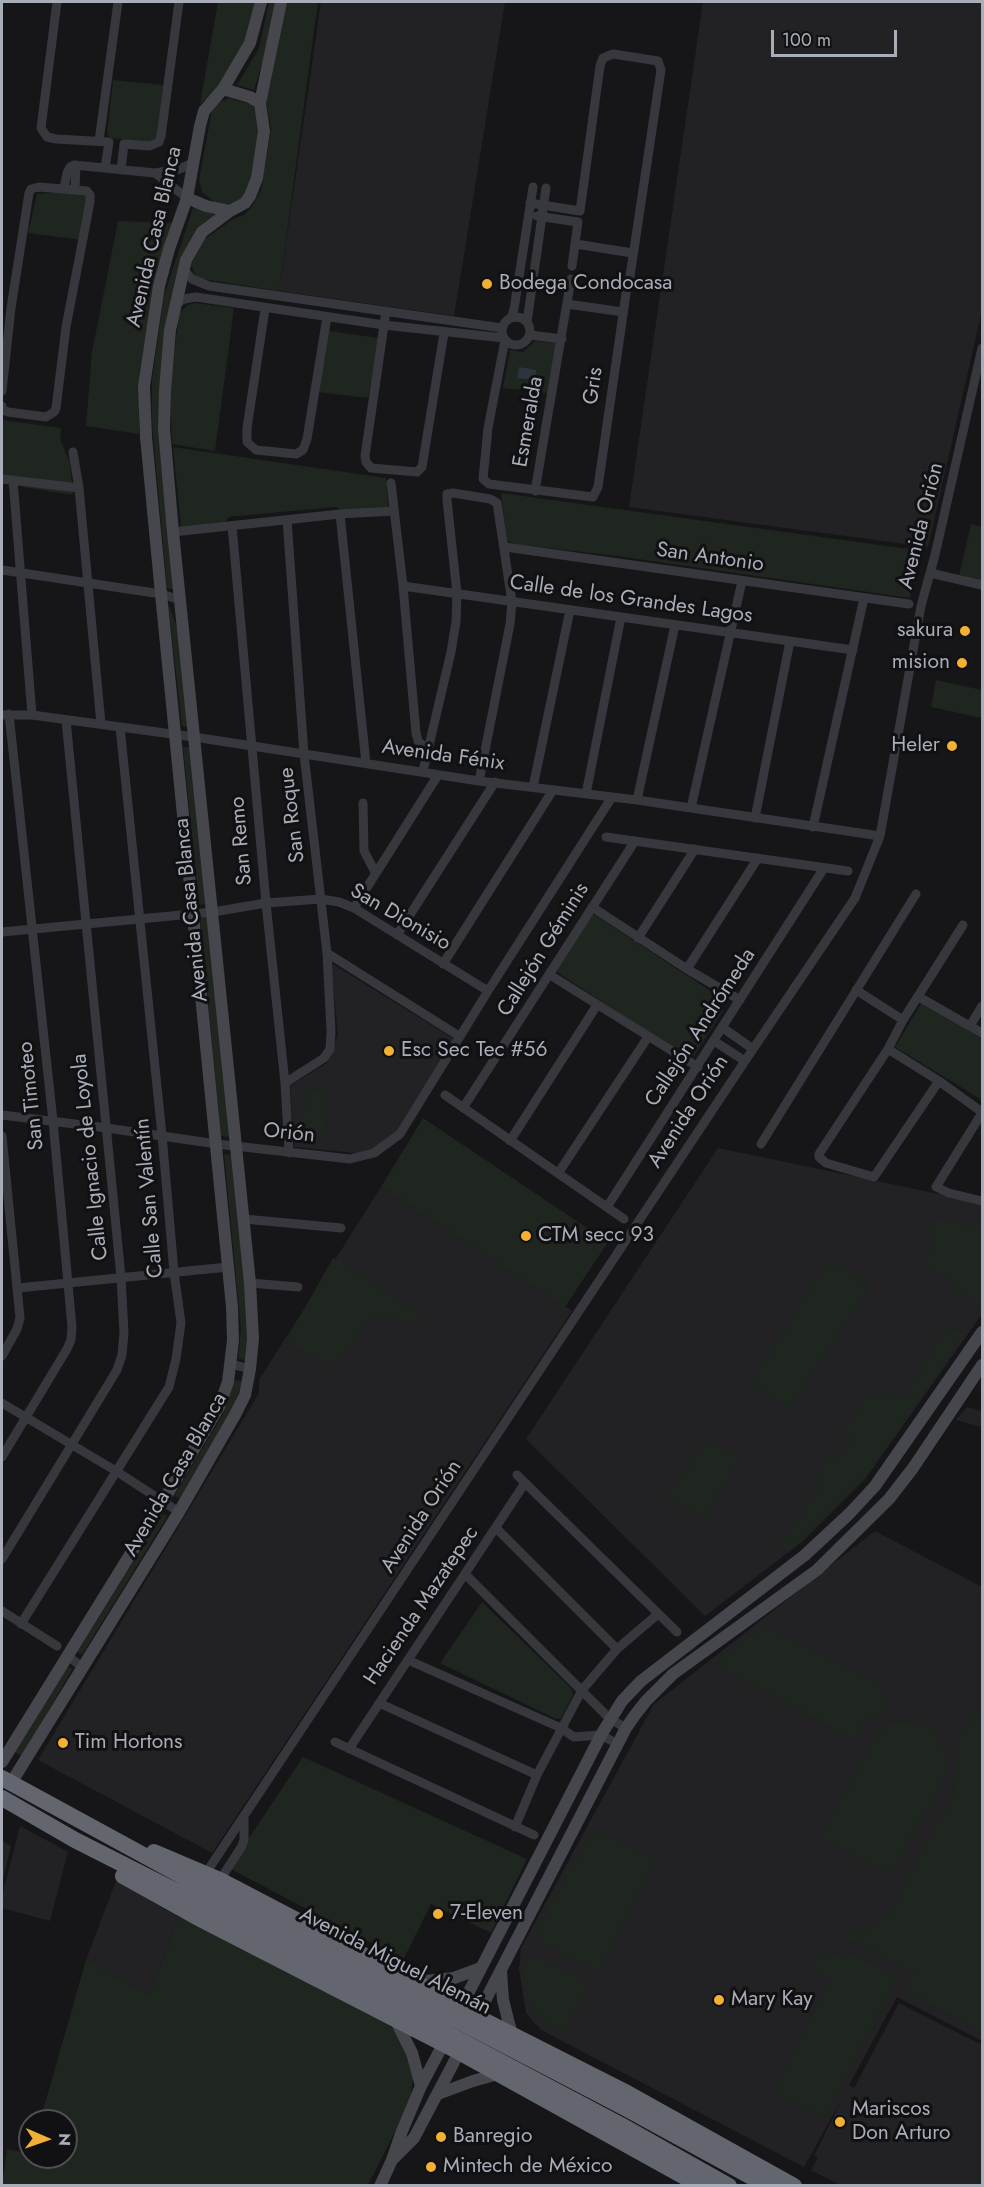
<!DOCTYPE html>
<meta charset="utf-8">
<style>
body{margin:0}
#map{position:relative;width:984px;height:2187px;overflow:hidden;background:#161618;font-family:Jost,sans-serif}
canvas{display:block}
.frame{position:absolute;inset:0;border:3px solid #a8adb8;pointer-events:none}
.north{position:absolute;left:18px;top:2109px;width:60px;height:60px;box-sizing:border-box;background:#111113;border:2px solid #4d4f55;border-radius:50%;rotate:92deg;font-size:16px;font-weight:700;line-height:24px;text-align:center;color:#a8adb8}
.north::after{content:'';display:block;margin:auto;width:21px;height:27px;background:#f2b134;clip-path:polygon(50% 0,100% 100%,50% 72%,0 100%)}
.scale{position:absolute;left:771px;top:30px;width:126px;height:27px;box-sizing:border-box;border:3px solid #a8adb8;border-top:0;padding-left:8px;font-size:18px;line-height:21px;white-space:nowrap;color:#a8adb8;-webkit-text-stroke:4px #111113;paint-order:stroke}
</style>
<div id="map">
<canvas width="984" height="2187"></canvas>
<div class="frame"></div>
<div class="north">N</div>
<div class="scale">100 m</div>
</div>
<script>
const ctx = document.querySelector('canvas').getContext('2d');
ctx.lineJoin = 'round';
function fill(path, color) { ctx.fillStyle = color; ctx.fill(path, 'evenodd'); }
const poly = rows => new Path2D(rows.map(r => 'M' + r).join(''));
function stroke(path, color, width, dash) { ctx.strokeStyle = color; ctx.lineWidth = width; ctx.lineCap = dash ? 'butt' : 'round'; ctx.setLineDash(dash || []); ctx.stroke(path); }
function label(font, color, halo, rows, align = 'center') {
  ctx.font = font + ' Jost,sans-serif'; ctx.lineWidth = 6; ctx.setLineDash([]); ctx.textBaseline = 'middle'; ctx.strokeStyle = halo; ctx.fillStyle = color; for (const [text, x, y, turn = 0] of rows) {
    ctx.save(); ctx.translate(x, y); ctx.rotate((+turn || 0) * Math.PI / 180); ctx.textAlign = isNaN(turn) ? turn : align; if (halo) ctx.strokeText(text, 0, 0); ctx.fillText(text, 0, 0); ctx.restore();
  }
}
fill(poly([
 [321,2,505,2,454,316,279,291],
 [703,2,982,2,982,310,928,547,629,507],
 [331,963,454,1039,400,1132,365,1154,294,1147,290,1086,327,1063,338,1035],
 [718,1148,982,1203,982,1314,866,1478,802,1542,705,1616,526,1439],
 [381,1187,572,1311,212,1853,38,1760,259,1393,259,1380],
 [967,1407,982,1411,982,1427,956,1420],
 [875,1531,982,1587,982,2041,897,1997,849,2085,854,2088,899,2003,982,2045,982,2185,840,2185,811,2170,818,2157,814,2156,842,2099,804,2167,541,2030,526,2013,519,1969,521,1948,654,1704],
 [20,1826,68,1852,50,1921,2,1908,2,1896],
 [116,1881,179,1917,149,1995,86,1960]
]), '#222225');
fill(poly([
 [218,2,257,2,251,30,219,88,200,104],
 [269,2,276,2,265,53,254,90,247,88,237,85,259,48],
 [286,2,318,2,279,291,196,278,191,264,205,239,233,219,244,215,251,208,261,190,271,129,266,100],
 [113,80,163,85,158,135,151,143,111,138,107,134],
 [229,98,250,104,257,111,262,123,250,188,243,199,232,205,224,205,214,202,202,192,199,180,212,110,220,102],
 [63,192,84,193,89,199,82,240,28,233,37,194],
 [194,205,217,214,197,231,160,390,174,590,167,588,152,423,152,380,164,296],
 [118,221,172,223,146,335,139,376,139,434,86,426,92,352],
 [195,303,234,308,215,451,172,444,170,388,178,323,180,312,188,305],
 [329,331,379,338,368,398,318,392],
 [535,341,557,343,548,393,503,388,510,350,523,352],
 [2,420,61,428,60,439,70,463,73,495,23,487,13,477,2,475],
 [173,447,386,478,388,508,342,511,336,507,237,516,229,517,222,525,181,527],
 [501,493,916,550,910,598,617,556,514,544,507,541],
 [971,524,982,527,982,581,959,576],
 [168,603,180,635,189,728,182,726],
 [936,680,982,690,982,718,931,707],
 [183,747,191,747,207,904,199,905],
 [592,915,595,915,723,999,723,1011,694,1056,685,1056,557,972,556,968],
 [209,917,231,1137,221,1136,200,918],
 [922,1002,982,1039,982,1100,895,1047],
 [305,1090,328,1091,325,1132,303,1131],
 [423,1118,608,1242,565,1307,381,1187],
 [224,1154,233,1155,249,1317,246,1360,238,1359,241,1329],
 [935,1219,982,1228,982,1301,950,1293,953,1284,924,1263,936,1243,926,1235],
 [333,1258,334,1258,426,1317,410,1323,394,1319,375,1319,369,1322,336,1363,324,1362,286,1341],
 [829,1259,870,1286,789,1408,750,1384],
 [947,1328,966,1333,864,1478,798,1542,779,1556,774,1553,823,1484,814,1479,831,1452,838,1457,851,1440,842,1433,870,1392,879,1398,885,1391,901,1400],
 [235,1380,242,1381,232,1411,180,1499,174,1496,222,1416],
 [706,1441,740,1459,706,1518,665,1498],
 [164,1513,167,1517,82,1655,77,1652],
 [482,1602,572,1689,573,1695,561,1718,556,1719,440,1663],
 [764,1625,878,1682,885,1702,882,1712,874,1714,865,1722,855,1740,721,1669,718,1660],
 [67,1667,73,1668,22,1756,15,1752],
 [973,1715,982,1720,982,2032,904,1990,913,1973,841,1935,867,1928,879,1922,892,1910,954,1791,958,1777,957,1743],
 [913,1723,932,1729,938,1737,943,1745,947,1765,944,1777,891,1876,820,1838,877,1734,888,1724],
 [303,1757,527,1859,491,1933,431,1904,403,1960,229,1868],
 [600,1831,657,1861,598,1972,544,1943,536,1931,590,1833],
 [2,1841,11,1846,2,1884],
 [179,1917,388,2023,406,2045,414,2072,410,2102,368,2185,2,2186,7,2149,30,2154,30,2157,66,2157,66,2121,40,2121,86,1960,149,1995],
 [821,1953,831,1953,842,1958,851,1954,898,1978,825,2118,773,2092,831,1980,810,1968,813,1961],
 [531,1958,540,1959,590,1984,563,2035,547,2024,533,2011,528,2001,523,1965,523,1959]
]), '#1e261f');
fill(poly([
 [519,367,536,370,535,380,517,378]
]), '#2c353c');
stroke(poly([
 [57,2,41,128,47,137,56,139,109,142,105,168],
 [99,141,118,2],
 [121,170,124,144,150,146,159,142,161,136,179,2],
 [155,173,187,198],
 [64,188,67,173,70,167,74,165,155,173,179,169,193,163],
 [75,189,76,165],
 [530,203,580,211,600,66,603,58,613,54,658,61,661,70,630,276],
 [537,216,578,222,572,266],
 [576,244,632,253],
 [184,270,192,279,209,286,502,328],
 [567,304,623,312],
 [175,305,184,299,196,297,384,325,504,338],
 [265,309,247,428,247,442,256,450,296,454,303,450,307,439,327,317],
 [386,311,365,456,366,462,371,468,417,472,422,467,444,333],
 '502 331a14 14 0 1 1 28 0a14 14 0 1 1-28 0Z',
 [511,318,514,309,533,187],
 [527,322,546,188],
 [530,335,562,339],
 [505,340,488,428,483,479,489,484,593,497,598,487,627,287],
 [2,391,11,308,29,193,31,189,39,187,87,191,90,195,90,202,66,327,56,408,54,412,46,417,8,412,3,410,2,406],
 [73,452,79,488,101,724],
 [2,479,79,488],
 [13,480,32,715],
 [391,483,403,586,416,733,418,741,427,749],
 [535,491,571,279],
 [340,514,366,763],
 [232,526,266,903,285,1083,289,1153],
 [173,532,340,514,394,511],
 [505,547,909,604],
 [2,570,161,594,181,600],
 [930,573,982,585],
 [403,586,853,650],
 [2,715,32,715,194,737,479,781,637,800,880,836],
 [423,771,451,652,456,622,457,593,447,500,447,494,453,493,490,499,497,503,512,602,510,624,479,781],
 [533,787,570,610],
 [586,794,621,617],
 [637,800,675,625],
 [363,803,364,851,375,872],
 [691,808,742,581],
 [755,818,790,641],
 [813,827,864,598],
 [606,837,848,871],
 [592,907,687,969,740,1000],
 [354,908,438,775],
 [2,932,213,912,266,903,321,899,339,902,354,908,488,991],
 [397,935,495,782],
 [638,938,695,849],
 [327,953,459,1036],
 [443,964,553,790],
 [687,969,758,858],
 [550,975,698,1067],
 [856,990,903,1020],
 [919,997,982,1033],
 [970,1026,982,1006],
 [723,1028,753,1049],
 [714,1041,745,1061],
 [888,1049,939,1081,982,1112],
 [939,1081,874,1177,826,1163,819,1157,819,1154,888,1049,903,1020,963,925],
 [285,1083,324,1058,330,1049,331,1031,327,953,304,754,287,520],
 [445,1095,624,1219],
 [463,1108,635,841],
 [982,1113,936,1187,949,1193,982,1201],
 [2,1115,107,1128,217,1144,350,1159,374,1153,400,1134,488,991,612,797],
 [2,1136,20,1318,17,1329,2,1356],
 [510,1141,597,1005],
 [761,1144,916,894],
 [559,1172,648,1037],
 [607,1207,824,868],
 [244,1219,341,1228],
 [250,1283,298,1287],
 [18,1288,228,1267],
 [231,1364,250,1369],
 [2,1403,116,1471,179,1512],
 [2,1457,67,1349,71,1340,72,1327,53,1121,9,714],
 [517,1475,677,1632],
 [496,1528,617,1649],
 [2,1559,117,1370,122,1355,124,1333,121,1277,66,720],
 [465,1574,610,1719,626,1728],
 [2,1611,57,1646],
 [21,1624,169,1387,176,1359,181,1323,174,1272,162,1135,120,727],
 [68,1656,82,1667],
 [408,1660,561,1728,574,1737,601,1735,618,1744],
 [379,1703,537,1775],
 [335,1742,534,1835],
 [349,1749,525,1483],
 [515,1827,537,1775,582,1690,617,1649,658,1614],
 [206,1873,745,1061,855,898,880,836,921,606,935,555,982,348],
 [220,1880,242,1846,244,1840,244,1819]
]), '#37383d', 9);
stroke(poly([
 [223,89,250,97,260,103],
 [187,198,206,206,230,211],
 [2,1762,162,1503,219,1407,228,1382,233,1340,232,1307,161,594,146,437,144,386,159,286,169,249,187,198,200,126,204,111,223,89,250,43,261,2],
 [11,1783,179,1512,235,1415,245,1395,250,1369,253,1339,250,1283,173,532,164,429,165,390,170,330,186,260,202,232,230,211,245,203,250,196,257,178,264,131,260,103,281,2],
 [501,1972,503,2000,512,2035],
 [415,1982,454,1978,481,1968],
 [457,2015,601,1735,622,1701,641,1681,805,1555,849,1514,875,1486,982,1332],
 [395,2019,412,2053,421,2086],
 [473,2024,626,1728,635,1715,646,1701,673,1674,817,1570,889,1499,913,1468,982,1365],
 [438,2094,473,2081,498,2074],
 [394,2158,414,2138,463,2045],
 [380,2186,392,2160,402,2131,421,2086,447,2037]
]), '#45474d', 12);
stroke(poly([
 [2,1778,224,1899,625,2108,768,2186],
 [2,1798,75,1840,219,1913,619,2124,729,2186],
 [154,1852,220,1880,415,1982,477,2017,627,2093,794,2186],
 [123,1876,202,1920,459,2052,701,2186]
]), '#63666e', 16);
for (const [x, y, r, color] of [
 [487,284,6,"#f2b134"],
 [965,631,6,"#f2b134"],
 [962,663,6,"#f2b134"],
 [952,746,6,"#f2b134"],
 [389,1051,6,"#f2b134"],
 [526,1236,6,"#f2b134"],
 [63,1743,6,"#f2b134"],
 [438,1914,6,"#f2b134"],
 [719,2000,6,"#f2b134"],
 [840,2122,6,"#f2b134"],
 [441,2137,6,"#f2b134"],
 [431,2167,6,"#f2b134"]
]) { const dot = new Path2D(); dot.arc(x, y, r, 0, 2 * Math.PI); ctx.fillStyle = color; ctx.fill(dot); stroke(dot, '#111113', 2); }
label('21px', '#a8adb8', '#111113', [
 ["Avenida Casa Blanca",155,237,-77],
 ["Gris",594,386,-82],
 ["Esmeralda",529,422,-80],
 ["Avenida Orión",922,526,-76],
 ["San Antonio",710,558,8],
 ["Calle de los Grandes Lagos",631,600,8],
 ["Avenida Fénix",443,756,8],
 ["San Roque",293,815,-97],
 ["San Remo",242,841,-95],
 ["Avenida Casa Blanca",192,910,-96],
 ["San Dionisio",400,918,30],
 ["Callejón Géminis",544,950,-58],
 ["Callejón Andrómeda",701,1028,-57],
 ["San Timoteo",32,1096,-96],
 ["Avenida Orión",689,1112,-57],
 ["Orión",289,1134,6],
 ["Calle Ignacio de Loyola",91,1157,-96],
 ["Calle San Valentín",150,1198,-95],
 ["Avenida Casa Blanca",176,1475,-60],
 ["Avenida Orión",422,1517,-57],
 ["Hacienda Mazatepec",422,1606,-56],
 ["Avenida Miguel Alemán",395,1962,27]
]);
label('21px', '#a8adb8', '#111113', [
 ["Bodega Condocasa",499,284],
 ["sakura",953,631,"right"],
 ["mision",950,663,"right"],
 ["Heler",940,746,"right"],
 ["Esc Sec Tec #56",401,1051],
 ["CTM secc 93",538,1236],
 ["Tim Hortons",75,1743],
 ["7-Eleven",450,1914],
 ["Mary Kay",731,2000],
 ["Mariscos",852,2110],
 ["Don Arturo",852,2134],
 ["Banregio",453,2137],
 ["Mintech de México",443,2167]
], 'left');
</script>
